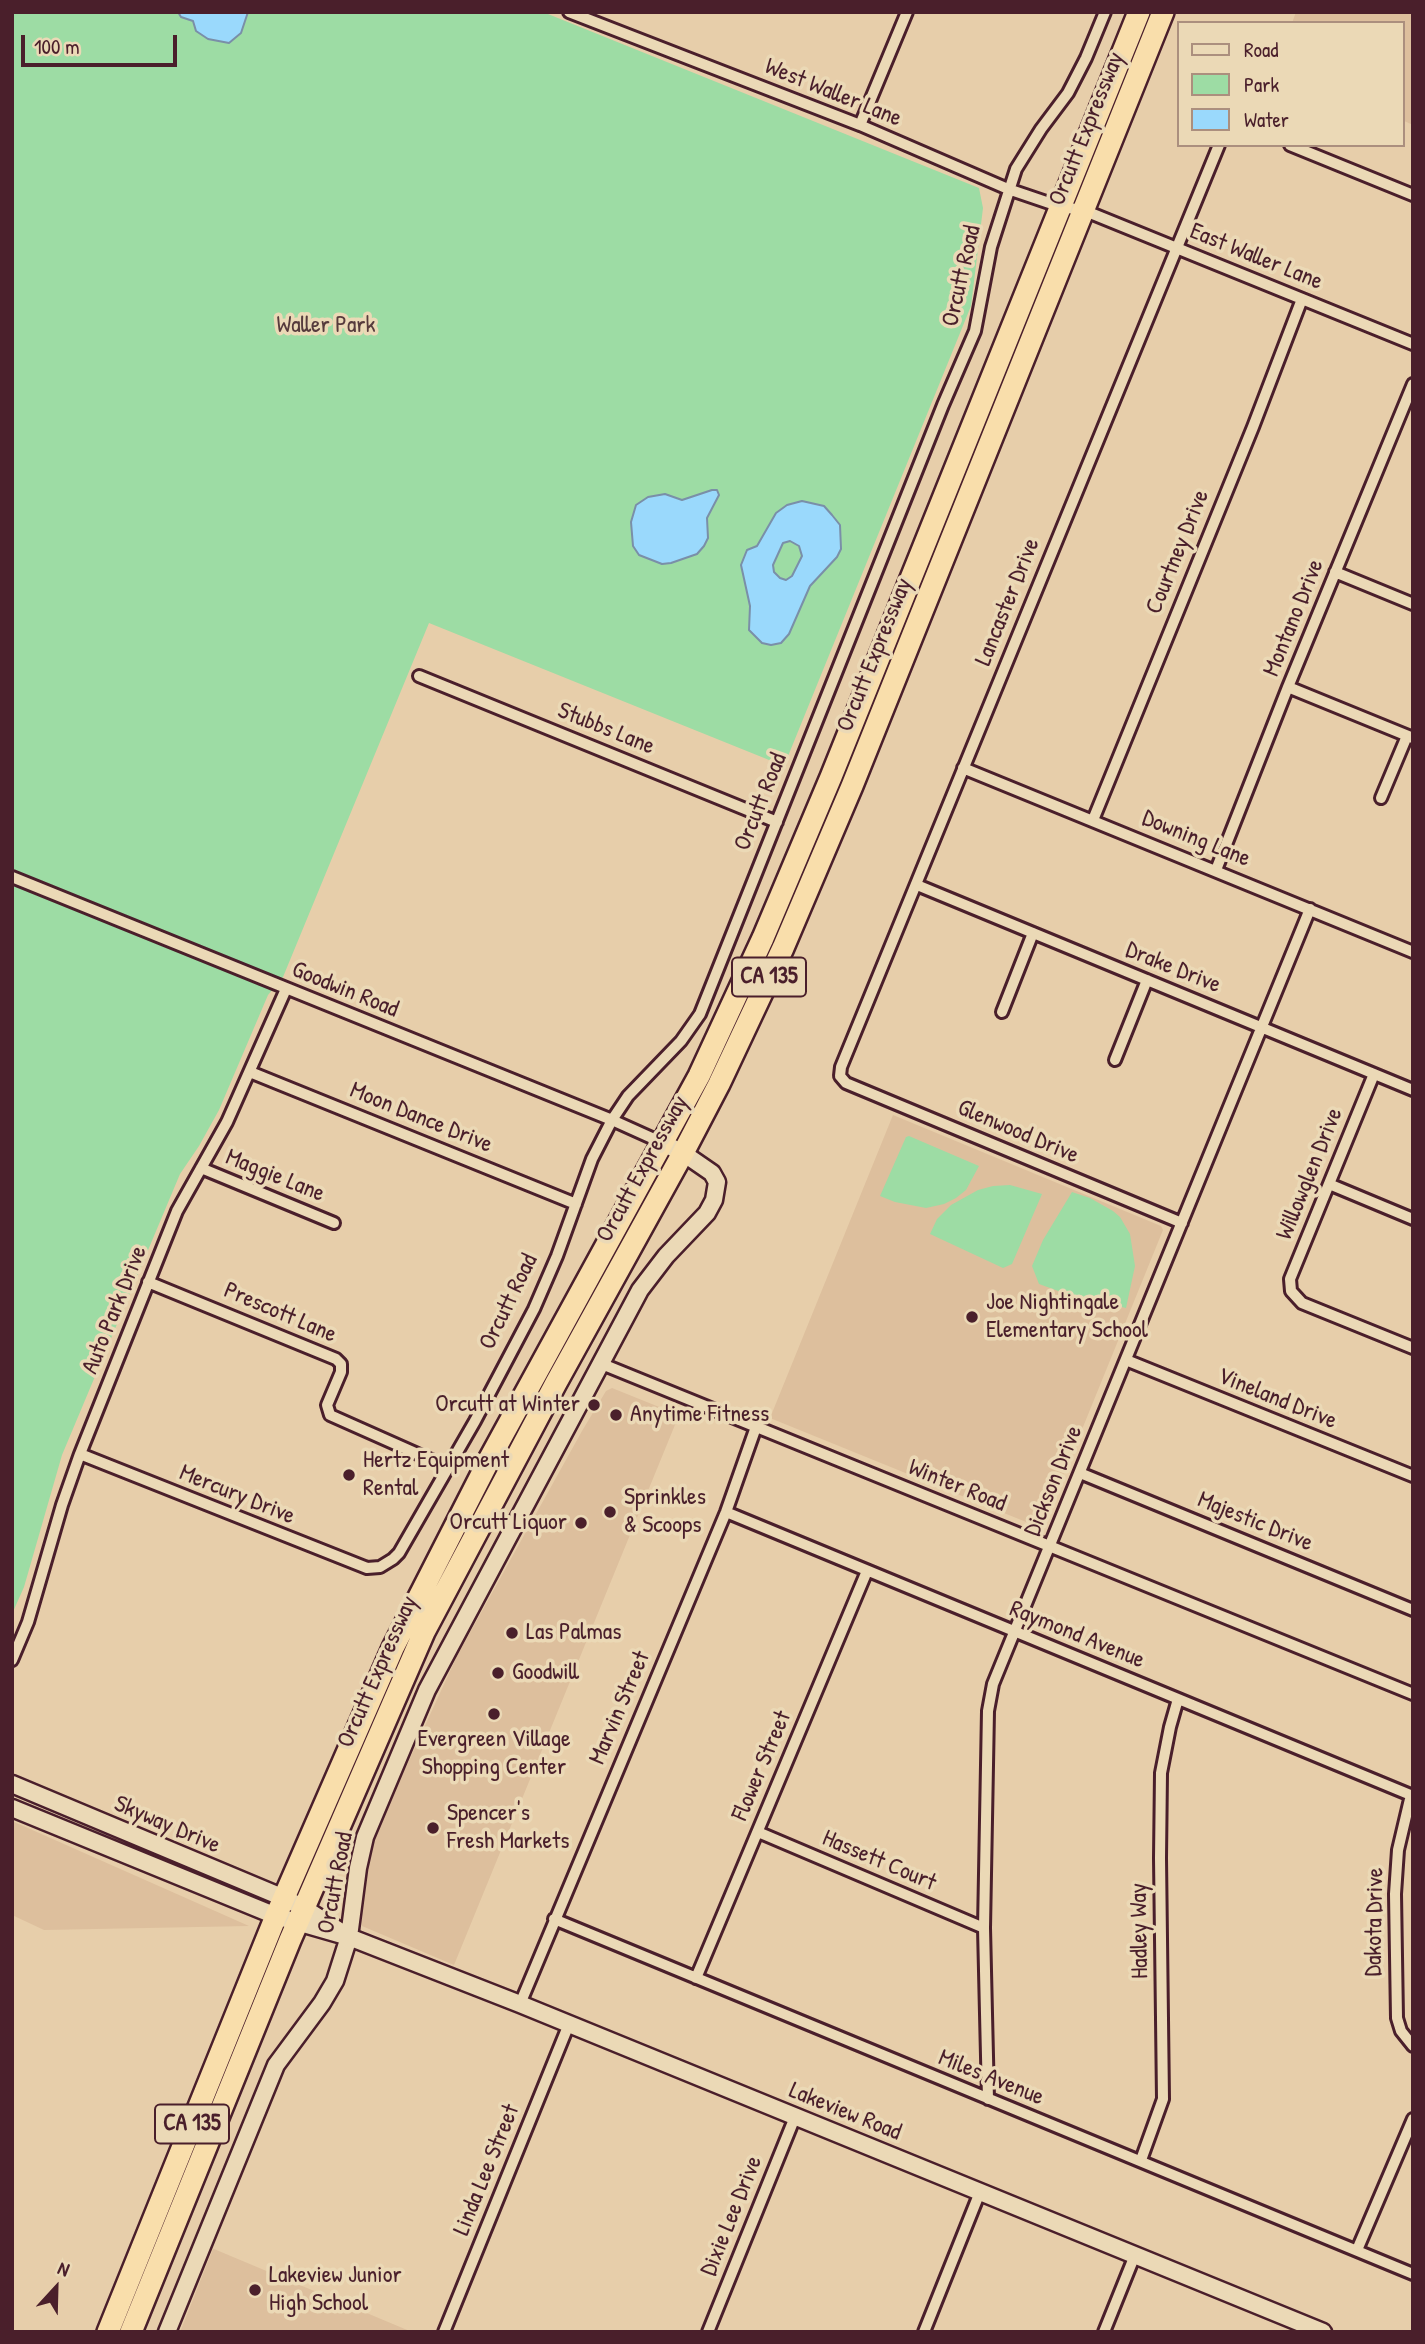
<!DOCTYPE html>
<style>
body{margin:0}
#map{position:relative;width:1425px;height:2344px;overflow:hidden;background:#e7ceaa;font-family:"Patrick Hand",sans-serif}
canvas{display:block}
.frame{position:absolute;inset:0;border:14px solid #4a1f2b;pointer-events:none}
.legend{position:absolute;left:1177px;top:21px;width:228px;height:126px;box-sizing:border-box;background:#ebd9b6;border:2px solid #ab8f7e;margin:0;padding:9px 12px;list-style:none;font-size:21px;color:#4a1f2b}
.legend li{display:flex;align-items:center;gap:14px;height:35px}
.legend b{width:35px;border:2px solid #ab8f7e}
.north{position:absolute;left:21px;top:2253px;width:70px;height:70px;-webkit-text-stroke:5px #ebd9b6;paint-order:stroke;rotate:22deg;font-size:19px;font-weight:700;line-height:28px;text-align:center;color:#4a1f2b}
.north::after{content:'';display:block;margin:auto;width:24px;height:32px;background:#4a1f2b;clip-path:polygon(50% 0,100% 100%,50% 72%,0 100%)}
.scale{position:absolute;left:21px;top:35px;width:156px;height:32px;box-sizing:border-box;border:4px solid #4a1f2b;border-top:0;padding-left:9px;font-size:21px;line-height:24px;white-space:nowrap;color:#4a1f2b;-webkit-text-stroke:5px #ebd9b6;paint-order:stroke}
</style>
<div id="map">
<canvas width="1425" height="2344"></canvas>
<div class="frame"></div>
<ul class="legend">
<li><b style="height:9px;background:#ebd9b6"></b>Road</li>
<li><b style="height:19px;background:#9ddca4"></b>Park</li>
<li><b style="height:19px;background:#9ad9fc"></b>Water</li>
</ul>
<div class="north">N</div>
<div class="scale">100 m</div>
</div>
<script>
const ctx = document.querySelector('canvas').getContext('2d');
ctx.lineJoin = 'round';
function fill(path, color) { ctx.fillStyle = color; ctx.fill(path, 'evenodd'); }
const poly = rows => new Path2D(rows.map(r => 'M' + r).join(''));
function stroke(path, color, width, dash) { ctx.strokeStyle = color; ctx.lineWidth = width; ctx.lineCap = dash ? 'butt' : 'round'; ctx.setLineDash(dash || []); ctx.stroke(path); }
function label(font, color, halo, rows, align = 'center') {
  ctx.font = font + ' "Patrick Hand",sans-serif'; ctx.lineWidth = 7; ctx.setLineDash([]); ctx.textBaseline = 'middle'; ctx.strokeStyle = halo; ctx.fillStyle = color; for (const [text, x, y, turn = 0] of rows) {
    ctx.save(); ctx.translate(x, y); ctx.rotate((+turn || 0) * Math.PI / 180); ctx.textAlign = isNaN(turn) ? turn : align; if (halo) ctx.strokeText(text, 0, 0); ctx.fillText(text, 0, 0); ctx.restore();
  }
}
fill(poly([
 [1296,12,1413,12,1413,125,1402,120,1402,23,1292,23],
 [893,1115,1161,1226,1163,1230,1044,1523,1036,1526,770,1418],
 [612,1388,679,1415,454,1965,362,1926,360,1916,365,1873,372,1841,457,1656,582,1431,606,1391],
 [12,1821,249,1926,44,1930,12,1915],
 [213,2249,214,2249,412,2332,180,2332]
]), '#ddbf9d');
fill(poly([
 [12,12,543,12,979,188,983,208,971,306,784,766,429,623,283,977,268,995,219,1110,199,1146,180,1174,62,1455,24,1587,12,1614],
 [909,1136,979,1166,966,1190,956,1198,944,1204,926,1208,895,1202,880,1196,906,1137],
 [1010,1185,1042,1194,1012,1264,1003,1268,930,1234,937,1219,951,1205,978,1190,993,1186],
 [1072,1192,1090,1198,1113,1211,1120,1217,1130,1234,1135,1266,1126,1308,1061,1292,1039,1284,1032,1266,1043,1240]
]), '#9ddca4');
const water = poly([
 [178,12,248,12,241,33,229,43,208,39,196,31,193,21,181,17,178,12],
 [712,490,717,490,719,495,707,518,708,538,704,546,697,554,671,563,662,564,639,555,633,546,631,522,636,505,648,497,665,494,682,500,712,490],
 [802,501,824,506,832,515,840,525,841,549,837,557,810,586,789,634,781,643,771,645,762,643,749,630,750,606,741,565,747,550,757,546,776,513,787,505,802,501],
 [790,541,799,546,802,556,792,576,786,580,780,578,774,572,773,565,783,543,790,541]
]);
fill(water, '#9ad9fc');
stroke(water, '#7a8fa8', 2);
const street = poly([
 [569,12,860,125,1008,189,1061,207,1083,210,1413,344],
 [860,125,907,12],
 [1290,145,1413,195],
 [1335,572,1413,604],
 [419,676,777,822],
 [1288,687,1413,738],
 [963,768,1413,952],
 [1381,798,1407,736],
 [1093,820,1253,427,1302,299],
 [1216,870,1288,687,1413,384],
 [12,877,612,1120,663,1143],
 [917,885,1413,1090],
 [1002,1012,1033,933],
 [1115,1060,1147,980],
 [250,1072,576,1204],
 [1374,1074,1290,1279,1291,1291,1302,1303,1413,1348],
 [201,1168,334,1223],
 [1329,1184,1413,1219],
 [1182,1223,846,1083,840,1076,841,1067,1219,145],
 [148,1282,336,1359,341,1364,341,1372,327,1405,330,1415,447,1467],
 [1126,1360,1413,1476],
 [602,1364,1413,1694],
 [80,1454,367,1568,380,1567,393,1559,399,1553,475,1421,534,1309,557,1256,592,1159,612,1120,628,1096,681,1041,700,1014,943,405,975,331,991,247,1016,169,1041,129,1068,93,1086,58,1105,12],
 [1080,1473,1413,1610],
 [726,1512,1413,1796],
 [12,1660,28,1622,62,1505,80,1454,177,1211,227,1122,286,989],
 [1411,1795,1398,1850,1395,1894,1397,2018,1401,2031,1413,2046],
 [758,1832,984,1928],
 [554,1919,1413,2274],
 [696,1978,867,1571],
 [520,2004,726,1512,756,1427],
 [988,2099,984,1928,988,1711,993,1684,1310,909],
 [1141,2160,1163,2099,1160,1858,1161,1773,1170,1727,1178,1699],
 [1357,2250,1413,2119],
 [444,2332,569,2024],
 [708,2332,795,2117],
 [924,2332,980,2192],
 [1104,2332,1135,2255]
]);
const secondary = poly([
 [12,1784,284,1898,304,1908,338,1930],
 [12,1808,276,1916,349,1937,520,2004,1323,2332],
 [167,2332,276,2065,322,2003,335,1981,349,1937,358,1868,365,1837,427,1690,640,1290,666,1256,707,1213,714,1200,717,1182,712,1173,683,1153,663,1143]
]);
const highway = poly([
 [108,2332,276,1916,393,1648,490,1458,699,1076,763,938,831,777,1139,12],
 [131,2332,290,1940,424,1632,556,1383,683,1153,719,1084,783,948,852,786,1163,12]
]);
stroke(street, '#4a1f2b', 16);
stroke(secondary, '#4a1f2b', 21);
stroke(highway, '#4a1f2b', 26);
stroke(street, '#ebd9b6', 10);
stroke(secondary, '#ebd9b6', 16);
stroke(highway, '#f9deab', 21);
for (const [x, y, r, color] of [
 [972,1317,7,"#4a1f2b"],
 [594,1405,7,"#4a1f2b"],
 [616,1415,7,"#4a1f2b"],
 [349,1475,7,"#4a1f2b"],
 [610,1512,7,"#4a1f2b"],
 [581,1523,7,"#4a1f2b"],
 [512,1633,7,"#4a1f2b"],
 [498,1673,7,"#4a1f2b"],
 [494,1714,7,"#4a1f2b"],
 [433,1828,7,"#4a1f2b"],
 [255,2290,7,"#4a1f2b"]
]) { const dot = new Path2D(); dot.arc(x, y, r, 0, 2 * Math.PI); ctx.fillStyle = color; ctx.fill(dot); stroke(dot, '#ebd9b6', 2.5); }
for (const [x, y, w] of [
 [769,977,74],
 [192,2124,74]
]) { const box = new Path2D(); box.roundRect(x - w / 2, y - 19.5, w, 39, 5); ctx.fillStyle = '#ebd9b6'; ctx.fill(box); stroke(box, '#4a1f2b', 2); }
label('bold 23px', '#4a1f2b', null, [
 ["CA 135",769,977],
 ["CA 135",192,2124]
]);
label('24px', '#4a1f2b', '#ebd9b6', [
 ["West Waller Lane",833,93,22],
 ["Orcutt Expressway",1087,129,-68],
 ["East Waller Lane",1256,257,22],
 ["Orcutt Road",962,276,-77],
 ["Courtney Drive",1178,552,-68],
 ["Lancaster Drive",1008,602,-68],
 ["Montano Drive",1294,618,-68],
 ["Orcutt Expressway",875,655,-68],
 ["Stubbs Lane",606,729,22],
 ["Orcutt Road",761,802,-68],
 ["Downing Lane",1196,839,22],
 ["Drake Drive",1173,968,22],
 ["Goodwin Road",345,990,22],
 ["Moon Dance Drive",421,1118,22],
 ["Glenwood Drive",1018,1132,23],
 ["Orcutt Expressway",643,1169,-61],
 ["Willowglen Drive",1310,1174,-68],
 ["Maggie Lane",275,1176,22],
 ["Orcutt Road",509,1302,-64],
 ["Auto Park Drive",115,1310,-68],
 ["Prescott Lane",280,1313,23],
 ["Vineland Drive",1277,1399,22],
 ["Dickson Drive",1054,1481,-68],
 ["Winter Road",957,1486,22],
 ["Mercury Drive",237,1495,22],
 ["Majestic Drive",1255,1522,22],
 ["Raymond Avenue",1077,1635,22],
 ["Orcutt Expressway",378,1672,-66],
 ["Marvin Street",620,1708,-67],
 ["Flower Street",762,1766,-67],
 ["Skyway Drive",167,1825,23],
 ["Hassett Court",879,1861,23],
 ["Orcutt Road",336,1883,-79],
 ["Dakota Drive",1375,1922,-89],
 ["Hadley Way",1140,1931,-91],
 ["Miles Avenue",991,2078,22],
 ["Lakeview Road",845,2112,22],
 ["Linda Lee Street",487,2170,-68],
 ["Dixie Lee Drive",732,2216,-68]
]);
label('24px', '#563b3d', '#ebd9b6', [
 ["Waller Park",326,326]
]);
label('24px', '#4a1f2b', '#ebd9b6', [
 ["Joe Nightingale",986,1303],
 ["Elementary School",986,1331],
 ["Orcutt at Winter",580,1405,"right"],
 ["Anytime Fitness",630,1415],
 ["Hertz Equipment",363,1461],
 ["Rental",363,1489],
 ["Sprinkles",624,1498],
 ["& Scoops",624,1526],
 ["Orcutt Liquor",567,1523,"right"],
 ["Las Palmas",526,1633],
 ["Goodwill",512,1673],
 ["Evergreen Village",494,1740,"center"],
 ["Shopping Center",494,1768,"center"],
 ["Spencer's",447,1814],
 ["Fresh Markets",447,1842],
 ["Lakeview Junior",269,2276],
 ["High School",269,2304]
], 'left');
</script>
